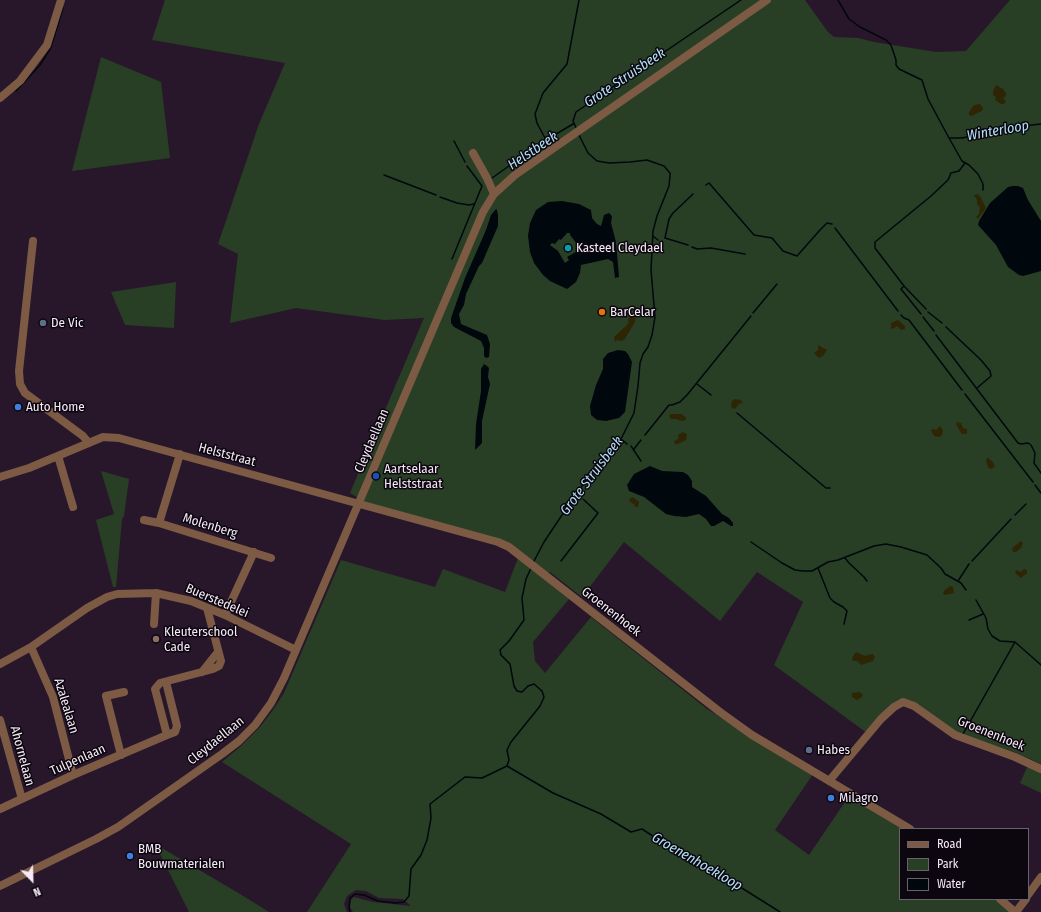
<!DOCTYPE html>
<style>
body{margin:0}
#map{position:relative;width:1041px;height:912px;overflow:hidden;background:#28172b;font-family:"Fira Sans Condensed",sans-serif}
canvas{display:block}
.legend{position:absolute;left:899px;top:828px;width:130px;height:72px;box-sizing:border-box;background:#0c060e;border:1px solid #6a616c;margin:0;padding:5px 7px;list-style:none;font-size:12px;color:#f6eaf8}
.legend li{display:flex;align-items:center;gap:8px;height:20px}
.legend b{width:20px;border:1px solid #6a616c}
.north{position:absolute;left:12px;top:860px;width:40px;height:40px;-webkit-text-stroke:3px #0c060e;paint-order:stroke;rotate:157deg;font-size:11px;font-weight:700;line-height:16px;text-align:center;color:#f6eaf8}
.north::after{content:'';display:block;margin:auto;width:14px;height:18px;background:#f6eaf8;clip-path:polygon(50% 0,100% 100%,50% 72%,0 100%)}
</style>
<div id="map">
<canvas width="1041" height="912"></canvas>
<ul class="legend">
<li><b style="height:5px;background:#7c5a43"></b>Road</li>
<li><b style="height:11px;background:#293f25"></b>Park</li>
<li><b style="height:11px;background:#00080e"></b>Water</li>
</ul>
<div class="north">N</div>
</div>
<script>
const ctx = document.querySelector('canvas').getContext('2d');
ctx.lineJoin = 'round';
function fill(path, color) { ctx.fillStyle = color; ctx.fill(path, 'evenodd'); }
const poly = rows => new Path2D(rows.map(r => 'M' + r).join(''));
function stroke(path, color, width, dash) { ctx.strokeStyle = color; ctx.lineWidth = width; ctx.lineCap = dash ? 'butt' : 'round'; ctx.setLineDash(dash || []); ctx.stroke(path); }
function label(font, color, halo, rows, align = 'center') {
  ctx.font = font + ' "Fira Sans Condensed",sans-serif'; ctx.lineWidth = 3; ctx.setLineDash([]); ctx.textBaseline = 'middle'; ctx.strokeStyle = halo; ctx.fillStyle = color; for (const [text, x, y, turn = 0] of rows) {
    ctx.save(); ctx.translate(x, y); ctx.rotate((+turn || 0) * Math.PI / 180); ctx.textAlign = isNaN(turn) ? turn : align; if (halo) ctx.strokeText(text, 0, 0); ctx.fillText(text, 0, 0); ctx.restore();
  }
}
fill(poly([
 [165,0,805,0,828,32,834,37,858,38,874,42,936,52,966,51,1010,0,1041,0,1041,764,1017,753,960,734,903,700,867,733,774,665,803,602,757,572,720,621,624,542,582,597,550,572,548,574,510,546,372,506,350,493,424,318,385,320,296,308,230,323,238,254,218,244,259,124,285,63,152,40],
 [101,57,161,82,170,158,72,171],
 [176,282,174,328,125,325,111,292],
 [101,471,129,479,124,516,122,519,116,587,113,587,96,520,114,514],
 [518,558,569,599,533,642,535,661,545,673,591,617,707,709,813,774,775,830,809,855,849,796,906,829,900,829,900,899,995,899,1011,912,353,912,350,908,351,900,354,897,373,902,411,906,403,899,379,898,366,891,356,890,347,896,344,904,347,912,307,912,351,844,222,762,241,746,260,727,273,710,284,693,341,560,435,587,443,569,505,592],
 [1029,763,1041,769,1041,793,1020,783],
 [155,844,240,894,269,912,189,912]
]), '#293f25');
fill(poly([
 [996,85,1003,89,1006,93,1006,96,1003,98,1006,101,1004,104,1001,104,995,100,996,97,993,95,993,91],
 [980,104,983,108,983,110,972,116,969,115,969,112,974,105],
 [977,194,980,196,986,208,978,219,976,217,979,214,980,207,977,205,977,200,974,195],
 [629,313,637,315,634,324,624,340,621,341,617,340,615,342,614,337,628,324],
 [898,320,905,326,905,329,901,330,897,326,893,329,891,328,891,323],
 [818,345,827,350,823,356,819,358,814,353,818,350],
 [735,399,741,400,743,403,739,404,735,409,732,408,731,405,732,401],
 [671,414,682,414,686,418,686,420,682,421,676,419,671,419,669,416],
 [957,422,961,423,963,428,967,429,967,434,963,434,961,433,956,424],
 [940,426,941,427,943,431,942,435,939,437,934,436,931,430,933,429,936,430],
 [683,432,687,434,686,440,678,444,675,444,674,441,678,439,678,435],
 [987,458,988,458,993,462,995,466,993,468,990,469,988,467,986,461],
 [633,497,639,502,638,507,635,507,634,504,630,502,629,499],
 [1021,541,1023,543,1021,548,1016,552,1013,552,1012,548],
 [1024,569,1027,570,1027,573,1021,578,1015,573,1016,570,1021,572],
 [950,586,953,587,954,593,945,595,943,593,944,591],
 [856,652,865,656,867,655,873,654,875,657,873,661,861,665,857,661,853,661,852,659,853,656],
 [860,692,863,695,861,698,857,700,852,697,852,693]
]), '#2d2504');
fill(poly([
 [1013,186,1018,186,1023,188,1028,200,1041,221,1041,271,1023,276,1019,275,1008,267,996,245,978,225,979,221,990,203,1008,187],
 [562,201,579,204,591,210,592,218,597,224,601,226,604,215,609,213,611,215,612,217,611,223,616,242,619,277,615,278,613,262,608,259,581,265,580,273,576,282,567,289,550,281,543,275,534,263,530,252,528,236,530,223,536,210,548,202],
 [567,233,570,233,570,235,581,249,567,257,569,260,565,263,558,251,550,245,552,243,555,244,559,239,561,240],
 [496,209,497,210,498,215,498,226,482,263,479,266,466,294,464,305,459,314,461,324,487,335,490,344,489,357,486,358,484,356,484,348,481,341,454,327,451,323,451,318,465,278,486,230,491,215],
 [618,350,625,351,628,354,632,362,625,412,619,418,606,421,597,420,591,415,590,406,596,385,603,369,603,359,608,353],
 [484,364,487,366,489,368,488,377,490,384,482,421,482,443,475,450,476,424,481,391,481,369],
 [650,466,662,471,683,472,688,475,692,481,692,487,706,496,722,514,729,518,733,523,733,526,731,526,723,521,714,526,711,526,706,519,699,514,686,517,674,516,666,514,644,497,629,491,627,485,634,474]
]), '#00080e');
stroke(poly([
 [838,0,849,19,860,27,886,40,891,45,896,60,896,65,899,69,922,80,928,99,949,138,962,138,1015,127,1041,124],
 [16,91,40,65,45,57,51,47,63,8],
 [577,130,573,121,576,112,741,0],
 [949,138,962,161,969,165,978,174,983,184,983,190],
 [546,140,537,123,535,114,543,93,567,64,579,0],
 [454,141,465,162],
 [384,175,436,195],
 [492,178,546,140,573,124],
 [706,185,709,183,754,235,772,238,783,251,797,256,820,230,827,223,832,224],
 [440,197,457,203,469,205,474,204],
 [835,228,898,311],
 [653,236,658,240],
 [688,245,665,238,669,219,673,213,693,194],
 [692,247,697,249,711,248,745,254],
 [452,259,482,186,467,166],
 [904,286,926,309],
 [928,312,942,323],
 [753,313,777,284],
 [921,314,901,289,904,286,875,248,875,242,931,196,948,180,951,173,959,171,965,163],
 [901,315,904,318,909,320,962,390],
 [923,317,934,331],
 [946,327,981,360,990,371,991,376,977,388],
 [936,335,1018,443,1021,444,1028,443,1031,445,1035,453,1034,463,1041,473],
 [697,384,711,395],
 [965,394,1033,482],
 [737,413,826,488,830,488],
 [645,435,669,405,672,405,680,402,687,395,751,316],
 [621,439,627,444],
 [631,446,641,461],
 [634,449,641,440],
 [1035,485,1041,493],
 [577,492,581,497],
 [1015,515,1026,504],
 [751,542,782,563,795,570,803,571,812,571,828,562,838,560,874,546,886,544,901,547,927,555,941,568,945,574,961,583,966,590],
 [845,558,849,563,864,577,867,581],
 [561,561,598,513,583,499],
 [972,561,1011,519],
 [533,563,544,542,576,494,596,467,615,449,621,439,634,413,638,386,640,363,643,354,648,347,652,335,655,317,651,270,653,231,657,216,669,186,670,176,670,173,664,166,647,160,630,162,609,163,597,161,588,153,579,135],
 [818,568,830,598,834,602,843,607,847,611,844,624],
 [958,581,969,564],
 [976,600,986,618,988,629,992,636,1000,641,1015,642,1041,665],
 [969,620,983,614],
 [963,734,1015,642],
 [507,766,553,793,601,814,631,832,642,829,685,857,702,863,780,912],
 [350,912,349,906,350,898,355,894,364,895,378,901,396,903,404,902,409,896,411,869,421,855,427,840,431,818,430,804,465,777,482,778,507,766,509,760,507,750,511,742,540,706,544,697,542,691,534,684,528,686,522,692,517,691,514,686,510,664,501,655,500,650,509,641,524,620,522,598,526,579,531,568]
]), '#00080e', 1.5);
stroke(poly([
 [0,98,20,81,47,45,61,0],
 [473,153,487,178,494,194],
 [33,241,19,371,20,384,25,393,83,436,89,443],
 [58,456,73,507],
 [0,477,29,468,103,437,119,438,498,542,509,547,720,712,752,735,910,829],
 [144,520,159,523,180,454],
 [159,523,271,558],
 [225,615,254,552],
 [154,624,156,593],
 [31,647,53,697,73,775],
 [0,664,31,647,87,608,107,597,117,594,156,593,191,601,225,615,296,650],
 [202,672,218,652],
 [166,682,177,726,175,732,167,735,155,689,160,683,213,669,219,666,221,661,207,608],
 [0,720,22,799],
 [121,755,106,696,124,692],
 [829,781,881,719,894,707,903,702,914,706,955,735,1015,757,1041,769],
 [0,809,73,775,167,735],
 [0,886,96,839,118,827,222,754,239,741,255,725,271,703,284,678,483,212,494,194,515,175,767,0],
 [1028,895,1041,877],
 [1000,899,1015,912],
 [1016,912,1026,899]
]), '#7c5a43', 8);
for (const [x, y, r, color] of [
 [568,248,4,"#0f9aa8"],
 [602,312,4,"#e8710a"],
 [43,323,4,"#5c6f8a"],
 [18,407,4,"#3f7fe0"],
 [376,476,4,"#1a4fb4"],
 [156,639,4,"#8d6e63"],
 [809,750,4,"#5c6f8a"],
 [831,798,4,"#3f7fe0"],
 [130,856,4,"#3f7fe0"]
]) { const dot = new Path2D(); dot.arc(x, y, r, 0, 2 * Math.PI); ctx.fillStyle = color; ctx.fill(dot); stroke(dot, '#0c060e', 1.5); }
label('13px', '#f6eaf8', '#0c060e', [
 ["Kasteel Cleydael",576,248],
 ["BarCelar",610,312],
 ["De Vic",51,323],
 ["Auto Home",26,407],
 ["Aartselaar",384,469],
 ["Helststraat",384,484],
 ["Kleuterschool",164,632],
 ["Cade",164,647],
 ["Habes",817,750],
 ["Milagro",839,798],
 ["BMB",138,849],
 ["Bouwmaterialen",138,864]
], 'left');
label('13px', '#f6eaf8', '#0c060e', [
 ["Cleydaellaan",372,441,-67],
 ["Helststraat",227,455,15],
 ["Molenberg",210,526,17],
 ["Buerstedelei",217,601,23],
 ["Groenenhoek",611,612,38],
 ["Azalealaan",66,706,73],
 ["Groenenhoek",991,734,22],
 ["Cleydaellaan",216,741,-39],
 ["Ahornelaan",22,756,75],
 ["Tulpenlaan",78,760,-24]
]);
label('italic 14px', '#b1e1f6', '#0c060e', [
 ["Grote Struisbeek",625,78,-34],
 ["Winterloop",998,131,-10],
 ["Helstbeek",533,151,-34],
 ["Grote Struisbeek",592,476,-53],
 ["Groenenhoekloop",697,862,30]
]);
</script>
